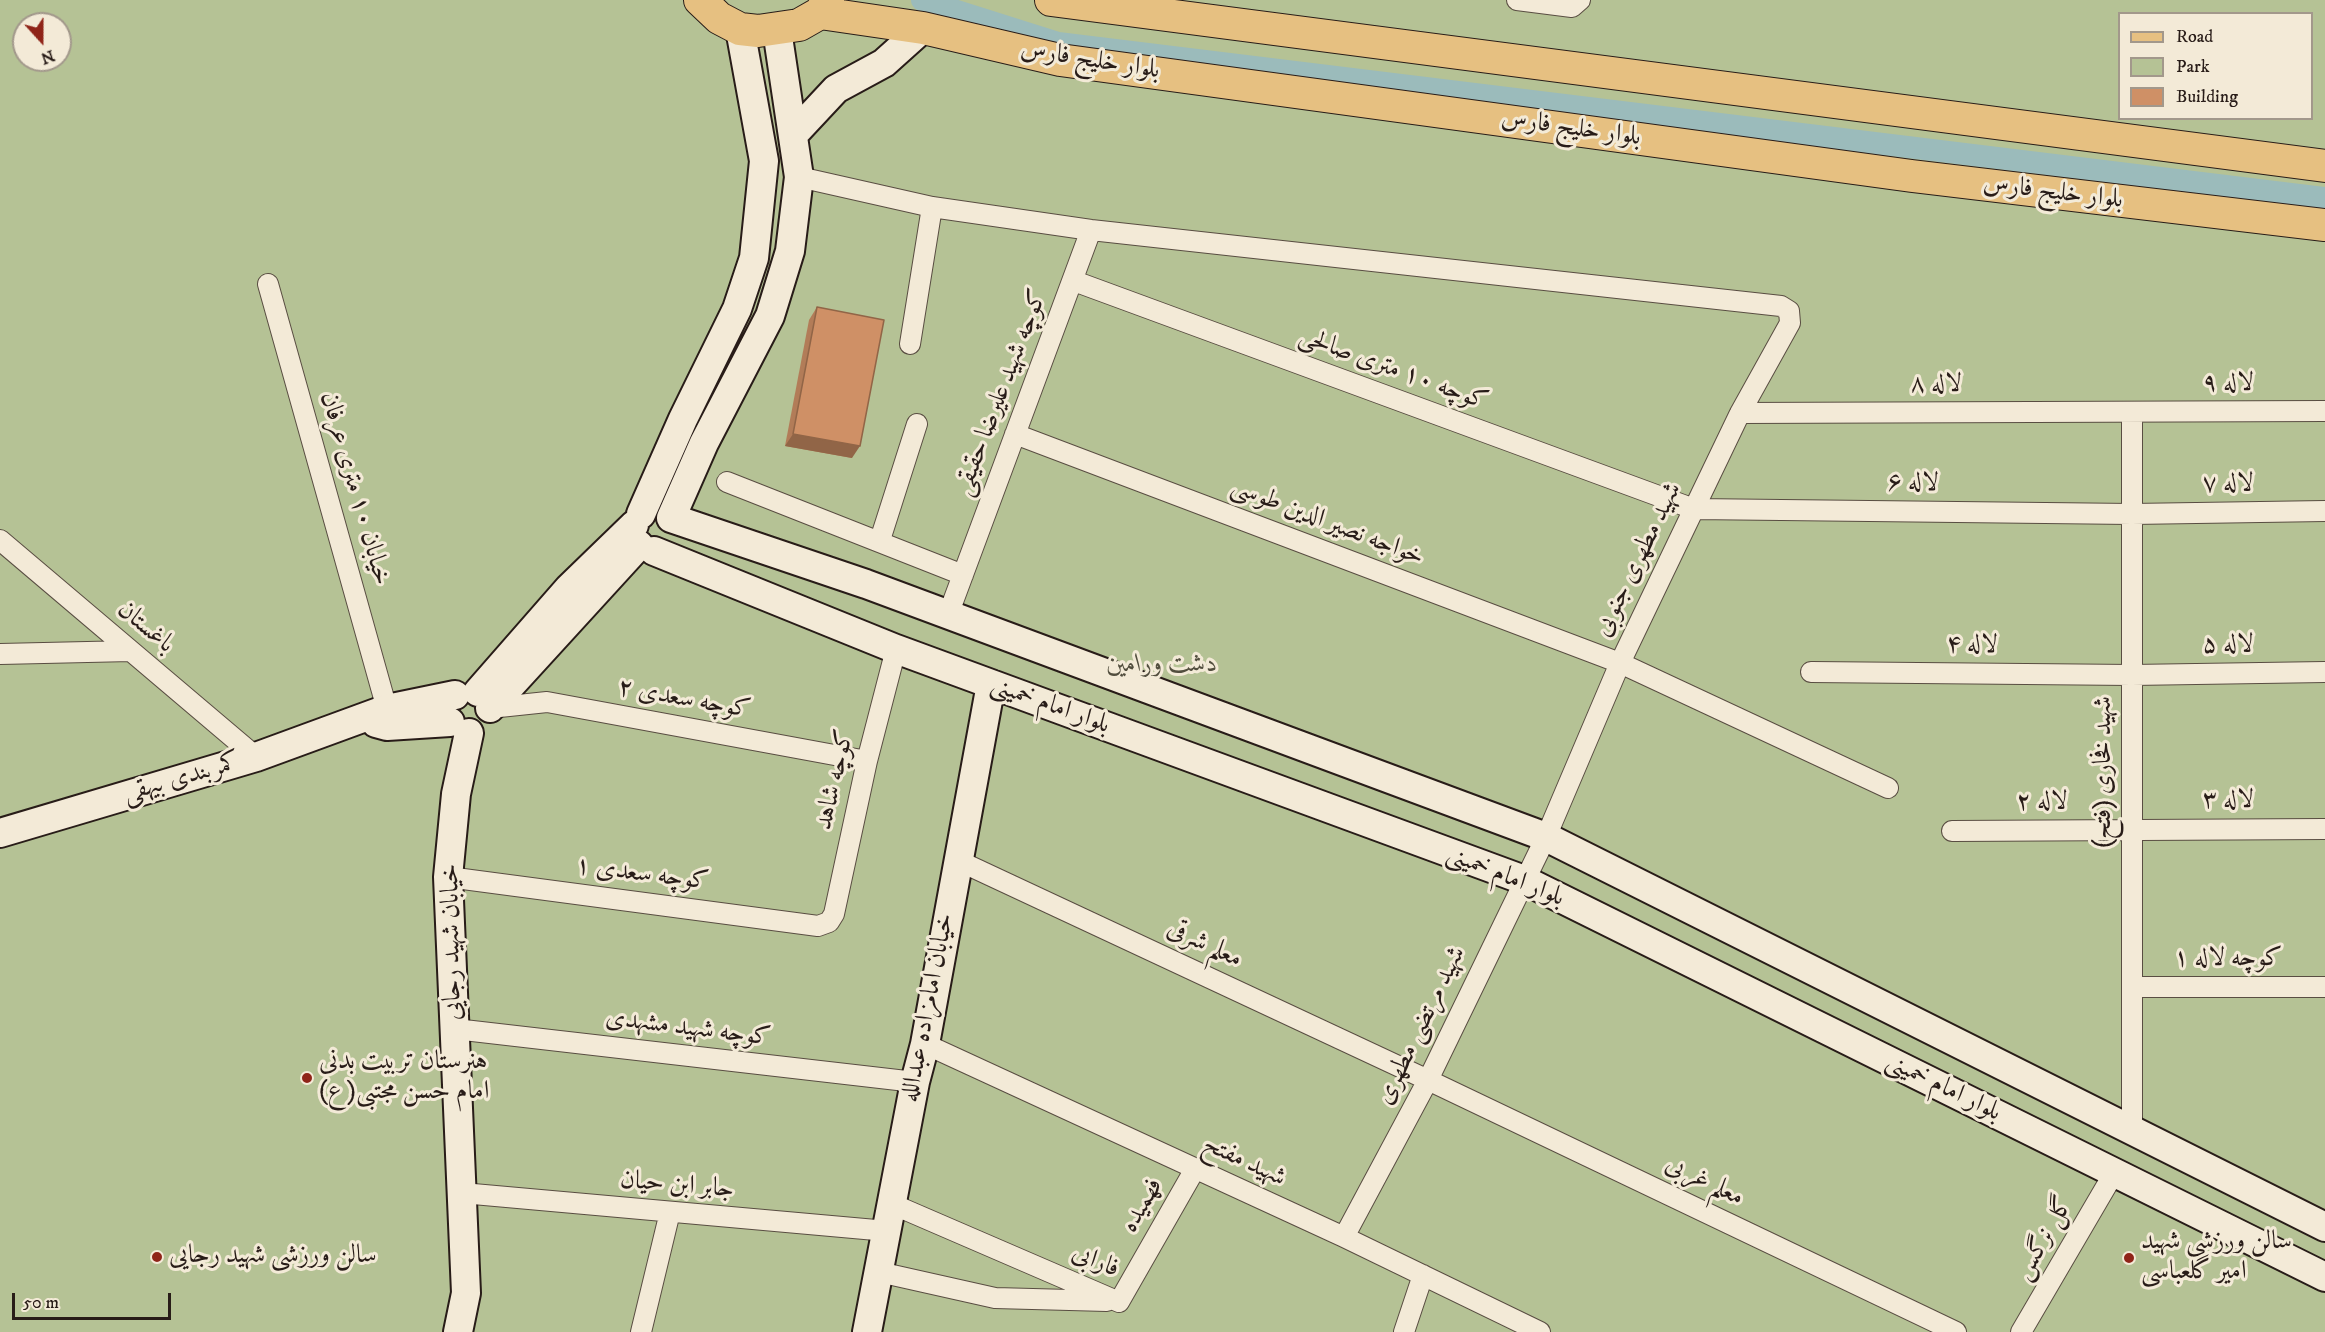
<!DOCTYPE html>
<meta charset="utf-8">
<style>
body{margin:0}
#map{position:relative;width:2325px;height:1332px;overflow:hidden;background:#eddfc2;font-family:"IM FELL DW Pica",serif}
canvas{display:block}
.legend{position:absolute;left:2118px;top:12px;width:195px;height:108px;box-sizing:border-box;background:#f3ead7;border:2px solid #a2988b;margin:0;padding:8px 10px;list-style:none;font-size:18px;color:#281c18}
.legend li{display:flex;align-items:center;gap:12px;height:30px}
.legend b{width:30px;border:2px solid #a2988b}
.north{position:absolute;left:12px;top:12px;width:60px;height:60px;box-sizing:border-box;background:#f3ead7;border:2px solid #a2988b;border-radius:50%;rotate:159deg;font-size:16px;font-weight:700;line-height:24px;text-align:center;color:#281c18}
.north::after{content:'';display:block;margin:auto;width:21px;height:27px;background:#8f2418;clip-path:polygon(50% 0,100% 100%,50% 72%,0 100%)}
.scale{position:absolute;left:12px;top:1293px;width:159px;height:27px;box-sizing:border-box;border:3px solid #281c18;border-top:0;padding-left:8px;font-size:18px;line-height:21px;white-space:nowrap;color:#281c18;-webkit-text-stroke:4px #f3ead7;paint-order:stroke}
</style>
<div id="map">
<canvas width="2325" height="1332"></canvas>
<ul class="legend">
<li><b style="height:8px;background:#e6c081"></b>Road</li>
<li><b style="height:16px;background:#b5c295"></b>Park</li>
<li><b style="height:16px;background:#cf9066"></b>Building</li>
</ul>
<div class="north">N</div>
<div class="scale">50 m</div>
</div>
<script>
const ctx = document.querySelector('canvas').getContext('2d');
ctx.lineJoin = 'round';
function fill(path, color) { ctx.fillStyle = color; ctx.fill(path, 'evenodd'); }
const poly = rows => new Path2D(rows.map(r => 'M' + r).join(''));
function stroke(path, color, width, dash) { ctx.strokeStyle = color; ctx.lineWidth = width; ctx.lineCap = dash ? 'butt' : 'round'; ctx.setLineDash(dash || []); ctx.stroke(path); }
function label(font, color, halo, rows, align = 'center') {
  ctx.font = font + ' "IM FELL DW Pica",Amiri,serif'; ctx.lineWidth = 6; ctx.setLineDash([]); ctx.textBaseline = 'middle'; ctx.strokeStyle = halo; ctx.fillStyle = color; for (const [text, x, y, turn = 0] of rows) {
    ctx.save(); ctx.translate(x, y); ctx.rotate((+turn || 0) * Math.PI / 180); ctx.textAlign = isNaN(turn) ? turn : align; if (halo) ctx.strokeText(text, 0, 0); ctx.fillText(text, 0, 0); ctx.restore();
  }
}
fill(poly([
 [0,0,2325,0,2325,1332,0,1332],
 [2120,14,2312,14,2312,118,2120,118],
 [24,24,60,24,60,60,24,60]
]), '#b5c295');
stroke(poly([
 [922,0,1058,43,2325,198]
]), '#9bbbbb', 22);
const street = poly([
 [1517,0,1572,7,1580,0],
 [799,177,932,207,1091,230,1781,306,1789,311,1790,323,1740,413,1620,663,1546,837,1428,1080,1344,1237],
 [1074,281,1694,509,2132,514,2325,511],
 [268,284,387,709],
 [910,344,932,207],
 [2132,412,2132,1131],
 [1740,413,2325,411],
 [1015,434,1620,663,1888,788],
 [727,482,963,575],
 [0,540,256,757],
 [880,540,917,424],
 [948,615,1091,230],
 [0,654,131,651],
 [1811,672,2132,675,2325,672],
 [490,708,547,702,867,761],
 [1952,831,2325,829],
 [957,860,1428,1080,1956,1332],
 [448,877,818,926,829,922,834,914,867,761,896,649],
 [2132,987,2325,987],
 [455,1029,915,1082],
 [925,1044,1344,1237,1540,1332],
 [462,1193,887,1231],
 [892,1204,1119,1302],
 [879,1272,995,1298,1107,1301],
 [1119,1302,1195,1169],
 [641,1332,670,1212],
 [1404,1332,1423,1275],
 [2021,1332,2114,1173]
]);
const secondary = poly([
 [777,30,799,177,790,251,770,316,704,443,671,518,866,584,1546,837,2325,1227],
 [793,135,836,89,884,63,923,28],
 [641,514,683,419,737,309,754,258,764,161,740,29],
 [654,551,896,649,1524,880,2325,1277],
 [478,692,569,588,634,525],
 [490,708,639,545],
 [376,723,387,726,450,722],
 [0,833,256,757,387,709,455,695],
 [458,1332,466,1293,448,877,456,794,469,733],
 [867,1332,915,1082,925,1044,991,684]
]);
const primary = poly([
 [700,0,719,18,740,29,758,31,799,25,820,13,828,0],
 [1051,0,2325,166],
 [820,13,923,28,1060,60,1912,176,2325,225]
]);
stroke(street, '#594d42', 22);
stroke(secondary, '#281c18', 32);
stroke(primary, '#281c18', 34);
stroke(street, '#f3ead7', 20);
stroke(secondary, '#f3ead7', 28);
stroke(primary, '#e6c081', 32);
fill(poly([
 [817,307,852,458,785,446,809,320]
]), '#b27c58');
fill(poly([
 [793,434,860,446,852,458,785,446]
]), '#916547');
const building = poly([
 [817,307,884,320,860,446,793,434,817,307]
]);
fill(building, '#cf9066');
stroke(building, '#916547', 1.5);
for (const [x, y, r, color] of [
 [307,1078,6,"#8f2418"],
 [157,1257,6,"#8f2418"],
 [2129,1258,6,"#8f2418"]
]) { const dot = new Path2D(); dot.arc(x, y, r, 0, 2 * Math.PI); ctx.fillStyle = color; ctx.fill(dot); stroke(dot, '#f3ead7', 2); }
label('26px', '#281c18', '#f3ead7', [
 ["بلوار خلیج فارس",1090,61,9],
 ["بلوار خلیج فارس",1571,129,8],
 ["بلوار خلیج فارس",2053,193,7],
 ["کوچه ۱۰ متری صالحی",1393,370,20],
 ["لاله ۹",2228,385],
 ["لاله ۸",1936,386],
 ["کوچه شهید علیرضا حقیقی",1002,393,-69],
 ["لاله ۶",1913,484,1],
 ["لاله ۷",2228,485,-1],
 ["خیابان ۱۰ متری عرفان",354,489,74],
 ["خواجه نصیر الدین طوسی",1327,523,21],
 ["شهید مطهری جنوبی",1639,560,-64],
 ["باغستان",145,628,40],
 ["لاله ۴",1972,646,1],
 ["لاله ۵",2228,646,-1],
 ["کوچه سعدی ۲",684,700,10],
 ["بلوار امام خمینی",1050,706,20],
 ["شهید فخاری (فتح)",2105,772,-90],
 ["کمربندی بیهقی",182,779,-16],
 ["کوچه شاهد",836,780,-77],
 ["لاله ۳",2228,802],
 ["لاله ۲",2042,803,-1],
 ["کوچه سعدی ۱",642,875,7],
 ["بلوار امام خمینی",1505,877,22],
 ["خیابان شهید رجایی",453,942,-91],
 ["معلم شرقی",1204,945,25],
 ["کوچه لاله ۱",2228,960],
 ["خیابان امامزاده عبدالله",929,1008,-79],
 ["شهید مرتضی مطهری",1422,1026,-64],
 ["کوچه شهید مشهدی",688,1029,7],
 ["بلوار امام خمینی",1943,1088,26],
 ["شهید مفتح",1244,1162,25],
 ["معلم غربی",1704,1182,26],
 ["جابر ابن حیان",677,1186,5],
 ["فهمیده",1143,1206,-60],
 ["گل نرگس",2045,1239,-60],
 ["فارابی",1095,1262,23]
]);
label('italic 26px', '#524e3e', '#f3ead7', [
 ["دشت ورامین",1162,666]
]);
label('26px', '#281c18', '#f3ead7', [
 ["هنرستان تربیت بدنی",319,1063],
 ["امام حسن مجتبی( ع)",319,1093],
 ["سالن ورزشی شهید",2141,1243],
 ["امیر گلعباسی",2141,1273],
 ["سالن ورزشی شهید رجایی",169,1257]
], 'left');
</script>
